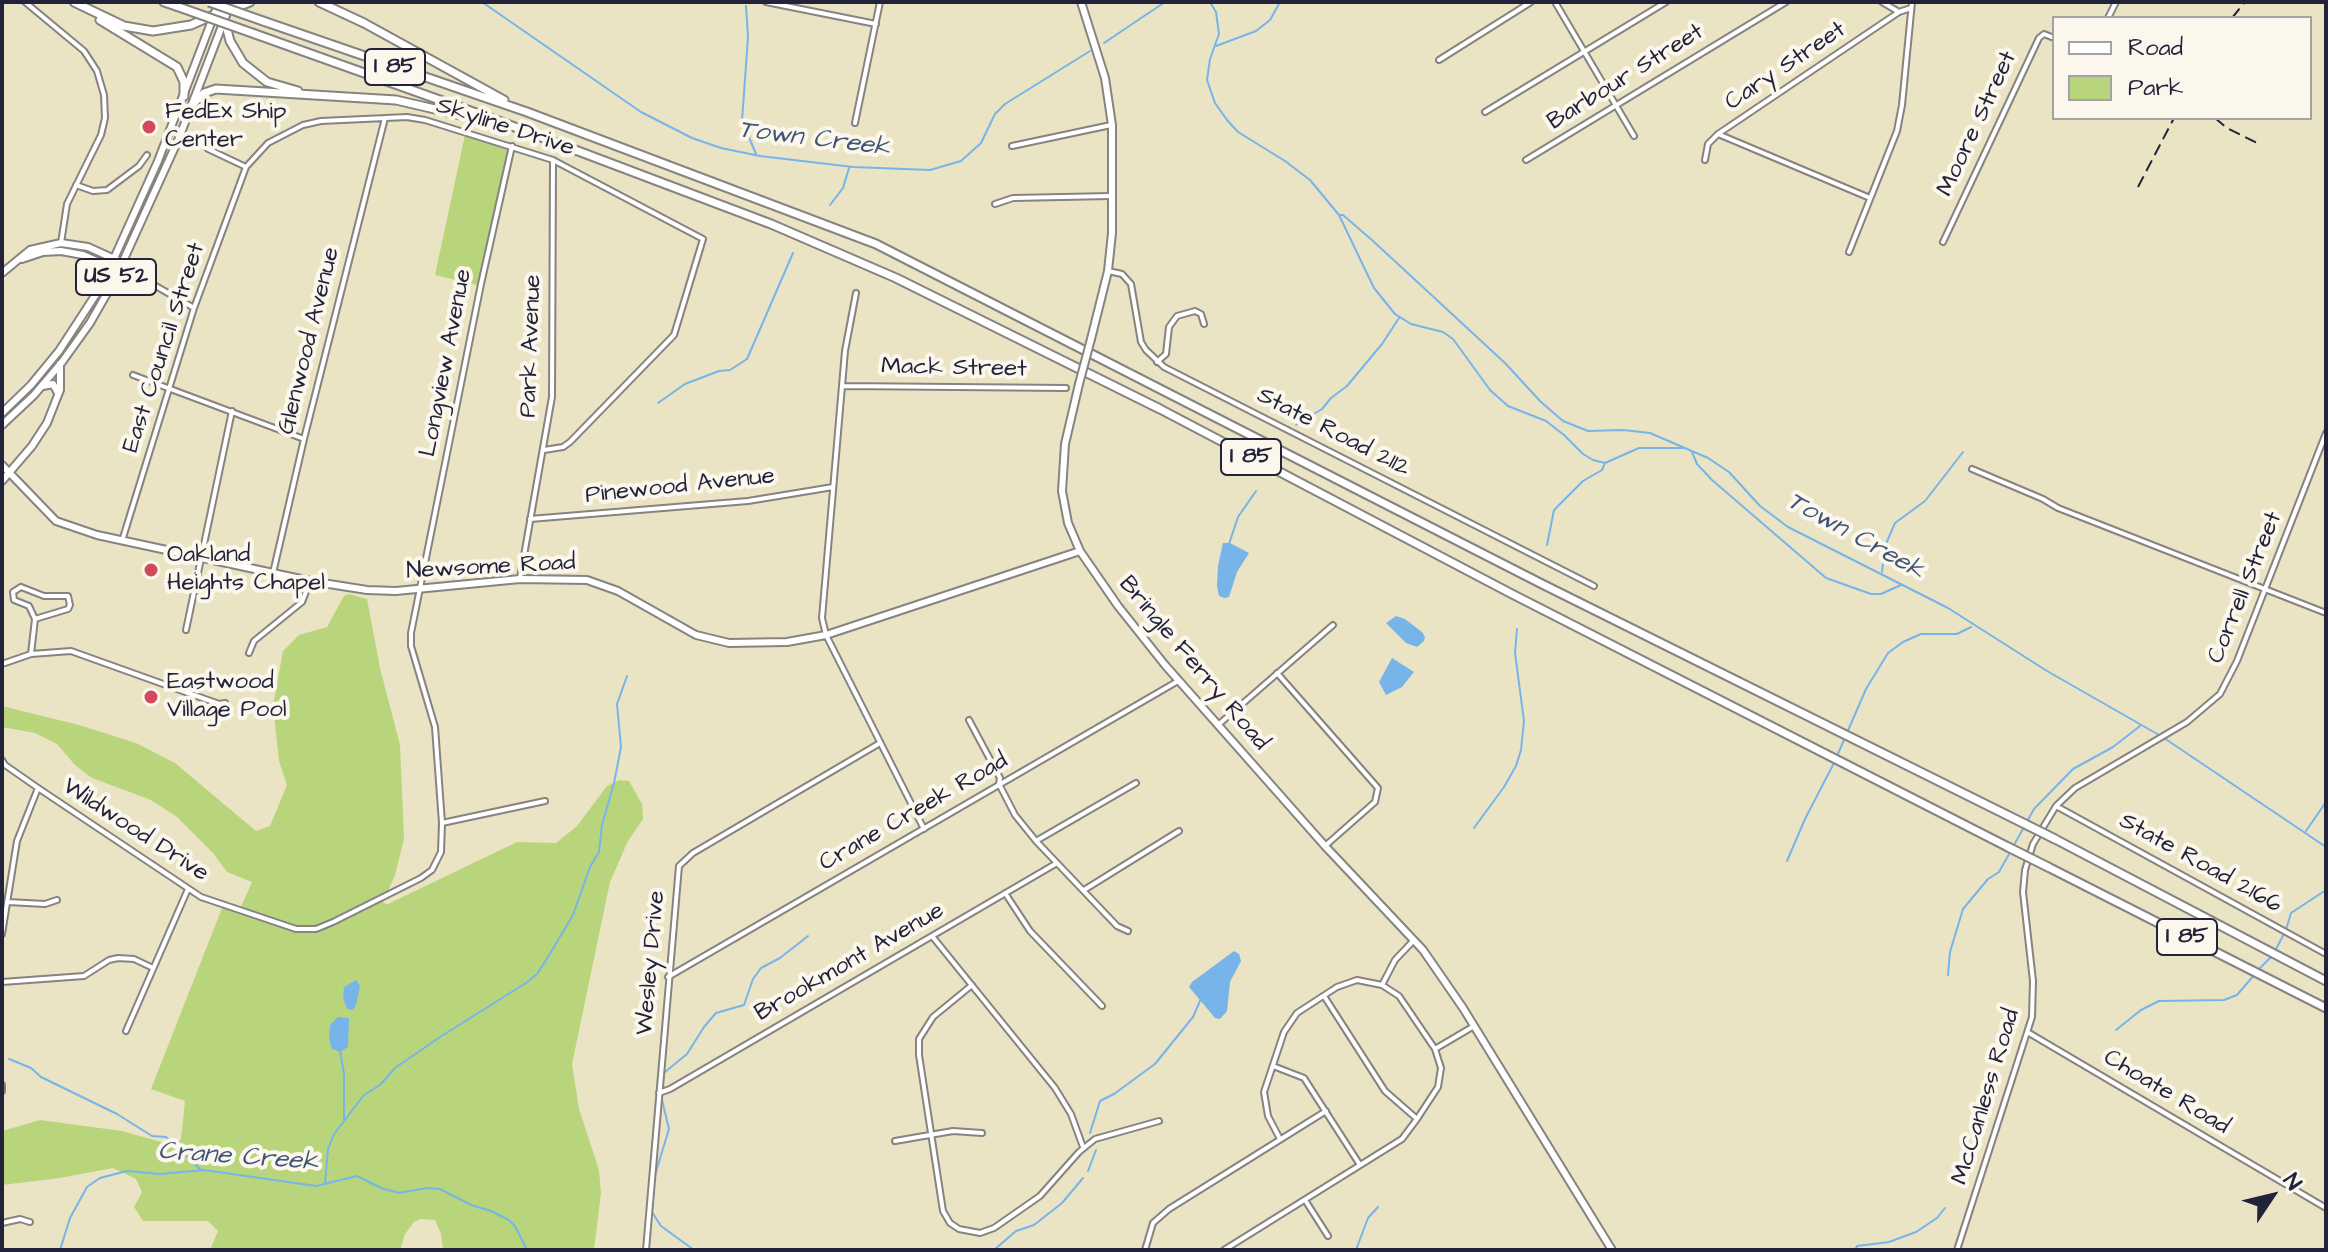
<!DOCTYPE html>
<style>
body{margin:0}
#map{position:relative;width:2328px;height:1252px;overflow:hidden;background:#eae4c5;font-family:"Architects Daughter",sans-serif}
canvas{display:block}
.frame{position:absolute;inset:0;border:4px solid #22223b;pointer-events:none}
.legend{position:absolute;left:2052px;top:16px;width:260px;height:104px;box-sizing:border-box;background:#fbf7ec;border:2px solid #a4a2a5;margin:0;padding:10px 14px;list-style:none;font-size:24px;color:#22223b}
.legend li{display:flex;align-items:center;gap:16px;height:40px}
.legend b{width:40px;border:2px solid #a4a2a5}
.north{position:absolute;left:2232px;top:1156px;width:80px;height:80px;-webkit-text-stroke:6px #fbf7ec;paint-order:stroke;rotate:55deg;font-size:22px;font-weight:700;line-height:32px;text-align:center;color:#22223b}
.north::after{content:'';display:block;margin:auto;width:28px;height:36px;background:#22223b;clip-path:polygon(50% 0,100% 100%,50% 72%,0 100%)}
</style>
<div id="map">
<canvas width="2328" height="1252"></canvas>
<div class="frame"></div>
<ul class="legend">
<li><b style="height:10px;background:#fff"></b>Road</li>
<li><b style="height:22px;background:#b9d57b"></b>Park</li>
</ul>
<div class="north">N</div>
</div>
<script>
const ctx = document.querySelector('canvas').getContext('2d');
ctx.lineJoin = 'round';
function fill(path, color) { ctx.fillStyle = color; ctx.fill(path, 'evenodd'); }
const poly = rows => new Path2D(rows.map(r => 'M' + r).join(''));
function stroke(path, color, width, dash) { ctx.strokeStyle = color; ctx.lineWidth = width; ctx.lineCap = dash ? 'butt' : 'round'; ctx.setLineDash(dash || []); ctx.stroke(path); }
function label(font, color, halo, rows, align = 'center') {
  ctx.font = font + ' "Architects Daughter",sans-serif'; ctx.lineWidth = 8; ctx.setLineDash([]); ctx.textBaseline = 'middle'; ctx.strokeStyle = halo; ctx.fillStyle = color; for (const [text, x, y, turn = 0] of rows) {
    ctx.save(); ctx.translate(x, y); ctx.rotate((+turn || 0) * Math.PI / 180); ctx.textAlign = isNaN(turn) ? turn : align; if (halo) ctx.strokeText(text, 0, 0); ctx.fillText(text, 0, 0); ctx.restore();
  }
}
fill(poly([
 [465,135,509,148,477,285,435,275],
 [349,594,367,599,380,668,400,745,404,839,395,875,383,903,388,904,517,842,556,843,577,826,607,786,619,780,629,781,642,804,643,819,628,841,610,882,572,1064,579,1109,599,1170,601,1193,594,1250,443,1250,441,1234,435,1220,421,1219,414,1222,405,1234,400,1250,210,1250,218,1231,208,1221,143,1221,134,1207,142,1192,136,1179,113,1168,60,1178,2,1185,2,1131,40,1120,122,1131,172,1145,181,1139,185,1101,151,1089,224,903,241,907,252,882,227,872,213,853,177,817,151,800,92,778,75,765,57,744,35,733,2,727,2,706,79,725,136,743,175,763,256,831,270,826,287,785,279,761,273,706,283,651,299,635,327,627,344,596]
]), '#b9d57b');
fill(poly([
 [1223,543,1230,543,1249,553,1237,572,1229,597,1224,598,1219,596,1217,586,1218,566],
 [1396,616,1405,619,1422,632,1425,637,1424,641,1417,647,1406,643,1386,623],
 [1392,658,1414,672,1402,687,1386,695,1379,682],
 [1234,951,1239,954,1241,961,1230,982,1227,1011,1220,1019,1215,1018,1189,987,1192,982],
 [356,980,360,986,356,1005,353,1010,347,1009,343,998,344,987],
 [338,1017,349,1018,348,1047,340,1052,332,1049,329,1039,330,1025]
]), '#76b4e9');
stroke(poly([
 [482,2,641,112,692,138,721,148,760,156,853,167,930,170,961,161,981,143,995,114,1005,104,1090,51],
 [1210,2,1216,12,1219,34,1210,59,1207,80,1215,103,1227,120,1238,132,1285,161,1310,180,1339,215,1343,215,1373,241,1505,363,1541,402,1563,421,1588,431,1623,430,1650,433,1708,458,1729,472,1760,506,1788,527,1948,608,2047,671,2159,735],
 [746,6,748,37,742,121,756,154],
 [1104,43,1165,2],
 [1216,46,1256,31,1270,20,1280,2],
 [830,205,843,188,849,168],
 [1339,215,1374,288,1395,314,1411,324,1443,332,1453,339,1490,390,1508,406,1546,421,1564,435,1583,454,1593,460,1605,463],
 [658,403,685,384,719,371,730,370,747,359,793,253],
 [1296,425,1322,409,1331,398,1347,386,1382,344,1399,318],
 [1692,452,1697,464,1712,480,1826,578,1871,594,1881,594,1901,585],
 [1229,544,1238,517,1256,491],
 [1547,545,1554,510,1583,481,1602,470,1605,463,1639,448,1683,448],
 [1882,572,1885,546,1895,523,1925,501,1963,452],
 [2164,738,2326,847],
 [1837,756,1866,689,1888,653,1903,642,1921,634,1957,634,1971,627],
 [1474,828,1504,787,1516,766,1521,750,1524,721,1515,653,1517,629],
 [2306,831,2326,802],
 [1787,861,1805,819,1835,761],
 [2275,951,2286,930,2291,913,2326,890],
 [2259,969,2271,957],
 [1948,975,1950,952,1963,909,1988,879,1999,872,2034,809,2073,769,2113,747,2140,726],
 [2116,1030,2141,1010,2159,1001,2224,1000,2237,995,2255,974],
 [340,1050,344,1074,344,1119],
 [9,1059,31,1068,41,1077,117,1114,152,1136,166,1137,201,1170],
 [665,1072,687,1054,704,1027,716,1013,744,1005,753,979,761,968,780,958,808,936],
 [662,1100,669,1129,655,1175,652,1212,661,1226,694,1250],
 [1090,1133,1100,1101,1114,1094,1155,1064,1193,1017,1200,1001],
 [1088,1171,1096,1150],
 [325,1184,328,1149,334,1134,364,1095,380,1085,395,1068,440,1037,526,983,537,974,548,957,573,915,590,867,599,852,602,825,614,783,621,747,617,704,627,676],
 [60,1250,70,1218,87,1187,100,1178,127,1171,160,1174,204,1170,316,1186,357,1176,381,1188,399,1193,427,1188,440,1189,471,1205,491,1211,509,1220,515,1226,527,1250],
 [994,1250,1016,1231,1034,1225,1062,1203,1083,1178],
 [1356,1250,1368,1218,1378,1207],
 [1855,1250,1857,1246,1889,1242,1916,1232,1937,1218,1945,1208]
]), '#76b4e9', 2);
const street = poly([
 [25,2,84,51,97,71,104,95,105,118,101,135,67,204,61,243],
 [766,2,876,24],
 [1555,2,1634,136],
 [1882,2,1899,12],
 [2108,18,2116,2],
 [1439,60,1531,2],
 [1485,112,1666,2],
 [855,123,880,2],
 [1718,134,1870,198],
 [1012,146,1111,125],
 [208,149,246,167],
 [1526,160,1786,2],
 [1705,160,1708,144,1718,134,1899,12,1911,8],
 [76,185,93,191,107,190,139,166,147,155],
 [995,204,1013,198,1111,196],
 [1943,242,2039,38,2044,34,2054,38],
 [1849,252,1897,131,1902,105,1912,2],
 [121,266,194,308],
 [1108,271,1122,274,1131,284,1141,342,1146,350,1164,367,1594,586],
 [856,293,845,351,822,618,826,635,924,829],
 [1157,362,1166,354,1169,327,1177,316,1195,311,1201,314,1204,324],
 [133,375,304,439],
 [843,386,1066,388],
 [1972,469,2043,499,2058,508,2326,613],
 [530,519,748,501,833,487],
 [122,541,194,308,246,167,268,143,303,125,321,121,407,117,425,120,553,160,703,239,674,335,570,442,563,447,544,450],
 [273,573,304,439,385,118],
 [520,578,552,397,553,160],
 [21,587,44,596,68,596,70,605,68,609,35,619,29,606,14,600,13,592,21,587],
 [186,630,232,411],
 [249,653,254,641,302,602,310,581],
 [31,654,35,619],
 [2,664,31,654,71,651,219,704,225,703],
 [1277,673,1378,788,1375,802,1325,846],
 [969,720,1000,778,999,784,1015,815,1036,841,1117,926,1128,931],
 [1218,725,1333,625],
 [2,760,5,765,38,788,201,897,296,929,316,929,333,922,421,878,432,870,441,852,442,823,435,727,411,646,411,633,481,284,512,146],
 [2056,806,2326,954],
 [442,823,545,801],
 [1036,841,1136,783],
 [1084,890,1179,831],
 [1005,893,1030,931,1102,1006],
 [8,902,45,904,57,900],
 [2,934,17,841,38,788],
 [932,936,1055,1088,1071,1114,1083,1147],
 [668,977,1178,681],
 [2,982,84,976,109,960,118,958,134,959,153,968],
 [972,985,933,1017,919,1039,919,1055,943,1211,950,1223,959,1229,980,1233,994,1228,1040,1196,1079,1152,1095,1139,1159,1121],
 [1382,985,1395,960,1414,940],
 [1324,996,1385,1091,1417,1119],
 [126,1031,188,889],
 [2029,1033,2326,1208],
 [1435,1049,1474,1026],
 [1273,1066,1304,1078,1360,1165],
 [2,1085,2,1091],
 [659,1093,670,1089,1057,863],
 [895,1141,953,1131,982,1133],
 [1305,1200,1328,1236],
 [2,1223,20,1219,30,1222],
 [646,1250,679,866,693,853,880,743],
 [1145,1250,1153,1223,1169,1209,1326,1111],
 [1224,1250,1402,1139,1417,1119,1438,1087,1441,1068,1435,1049,1399,996,1382,985,1357,980,1337,987,1297,1013,1284,1032,1264,1092,1268,1116,1280,1139],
 [1957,1250,2032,1017,2033,981,2023,892,2025,870,2033,844,2056,806,2075,788,2187,722,2220,694,2237,661,2326,433]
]);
const secondary = poly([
 [1081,2,1105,78,1112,125,1112,233,1108,271,1091,339],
 [22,259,43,252,61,251,83,255,115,269,121,266],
 [2,273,30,250,61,243,88,247,119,261,121,266],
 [1079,384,1065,444,1062,491,1068,523,1080,551,1118,606,1165,665,1325,846,1423,950,1463,1008,1612,1250],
 [2,465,56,521,97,535,310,581,367,590,396,591,520,579,587,580,618,591,696,635,729,643,787,642,826,635,1080,551],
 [2,481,32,446,47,423,60,390,60,364]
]);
const primary = poly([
 [43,386,53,384,58,393],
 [2,413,31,385,59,351,102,285,158,161,219,2],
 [2,425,34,395,62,362,90,323,114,281,179,138,230,5]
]);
const highway = poly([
 [74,2,124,26,153,31,191,25,216,14,230,3],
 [164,2,176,6],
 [220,2,230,41,243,63,267,82,298,91],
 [319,2,364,23,504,100],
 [229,10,250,2],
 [100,20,177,67,184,82,184,96],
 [263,21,527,112,876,244,1542,584,2025,824],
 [255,34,504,123,771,224,896,278,1160,409,1512,594,2008,847],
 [192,105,204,93,216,89,396,100,482,120],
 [2055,839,2326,981],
 [2048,867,2326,1008]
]);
stroke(street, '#868380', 8);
stroke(secondary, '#868380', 10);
stroke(primary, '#868380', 10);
stroke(highway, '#868380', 11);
stroke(street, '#fff', 4);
stroke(secondary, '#fff', 6);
stroke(primary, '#fff', 6);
stroke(highway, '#fff', 7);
stroke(poly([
 [2232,18,2245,2],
 [2215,118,2227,128,2261,145],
 [2138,187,2174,118]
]), '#22223b', 2, [12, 6]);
const secondaryBridge = poly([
 [1079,384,1091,339]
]);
const highwayBridge = poly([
 [209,2,263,21],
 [176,6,255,34],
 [2025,824,2055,839],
 [2008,847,2048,867]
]);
stroke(secondaryBridge, '#868380', 10, []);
stroke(highwayBridge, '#868380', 11, []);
stroke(secondaryBridge, '#fff', 6);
stroke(highwayBridge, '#fff', 7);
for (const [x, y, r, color] of [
 [149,127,8,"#d1495b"],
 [151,570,8,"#d1495b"],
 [151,697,8,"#d1495b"]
]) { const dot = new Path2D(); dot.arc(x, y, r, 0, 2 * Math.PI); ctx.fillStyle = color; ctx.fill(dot); stroke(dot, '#fbf7ec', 3); }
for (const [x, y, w] of [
 [395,67,60],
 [116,277,80],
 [1251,457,60],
 [2187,937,60]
]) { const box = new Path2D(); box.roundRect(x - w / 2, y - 18, w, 36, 6); ctx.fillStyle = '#fbf7ec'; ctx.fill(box); stroke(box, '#22223b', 2); }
label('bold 22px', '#22223b', null, [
 ["I 85",395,67],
 ["US 52",116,277],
 ["I 85",1251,457],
 ["I 85",2187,937]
]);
label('24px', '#22223b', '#fbf7ec', [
 ["Cary Street",1786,67,-34],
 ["Barbour Street",1626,78,-32],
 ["Moore Street",1978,124,-65],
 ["Skyline Drive",505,128,18],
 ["Glenwood Avenue",310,341,-76],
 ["Park Avenue",532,346,-88],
 ["East Council Street",165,348,-72],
 ["Longview Avenue",447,363,-79],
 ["Mack Street",954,369,1],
 ["State Road 2112",1333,433,27],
 ["Pinewood Avenue",680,487,-6],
 ["Newsome Road",491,568,-3],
 ["Correll Street",2246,588,-68],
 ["Bringle Ferry Road",1193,664,50],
 ["Crane Creek Road",914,813,-30],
 ["Wildwood Drive",135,831,33],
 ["State Road 2166",2200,864,29],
 ["Wesley Drive",652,963,-85],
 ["Brookmont Avenue",850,963,-30],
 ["Choate Road",2166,1093,31],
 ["McCanless Road",1987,1097,-73]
]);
label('24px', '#22223b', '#fbf7ec', [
 ["FedEx Ship",165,113],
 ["Center",165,141],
 ["Oakland",167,556],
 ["Heights Chapel",167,584],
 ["Eastwood",167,683],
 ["Village Pool",167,711]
], 'left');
label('italic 26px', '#3f5578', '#fbf7ec', [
 ["Town Creek",814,140,7],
 ["Town Creek",1855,537,29],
 ["Crane Creek",238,1158,4]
]);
</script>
